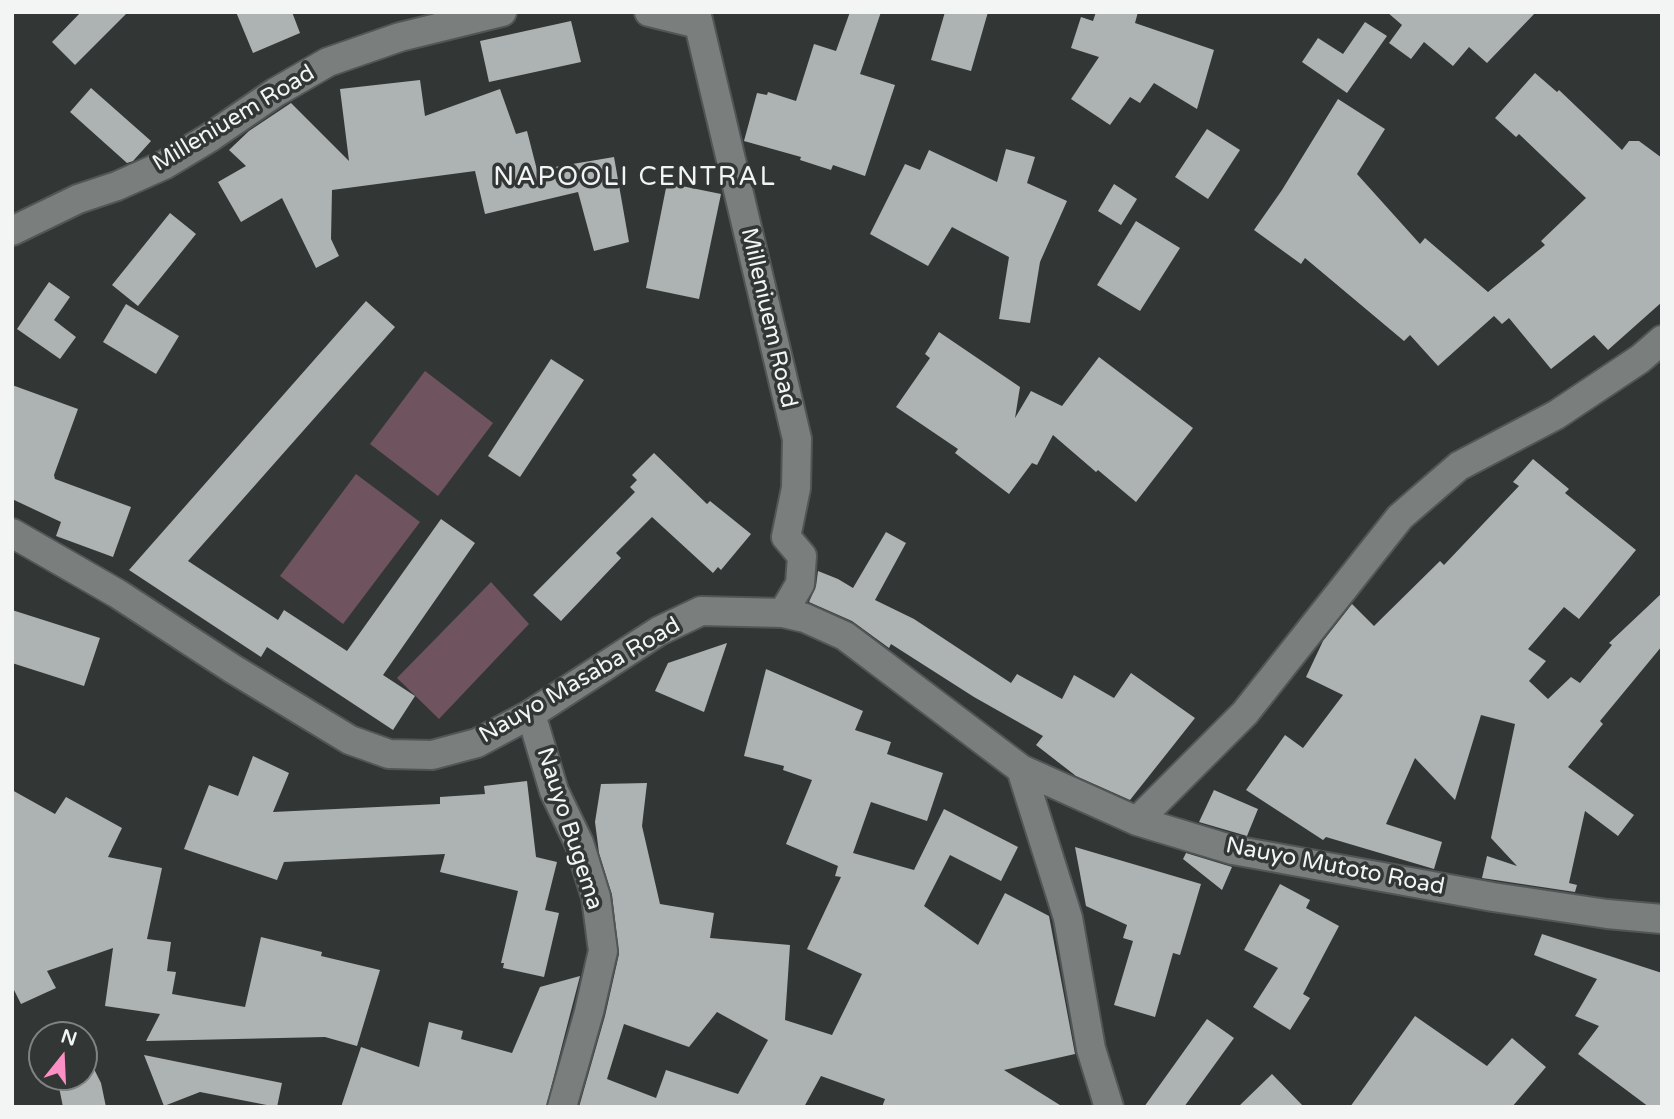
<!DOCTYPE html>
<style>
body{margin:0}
#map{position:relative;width:1674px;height:1119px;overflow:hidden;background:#323736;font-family:"Varela Round",sans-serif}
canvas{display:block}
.frame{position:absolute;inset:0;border:14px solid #f2f5f4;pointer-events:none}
.north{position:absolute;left:28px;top:1021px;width:70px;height:70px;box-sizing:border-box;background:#323736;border:2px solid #7f8382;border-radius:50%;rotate:18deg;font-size:19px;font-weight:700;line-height:28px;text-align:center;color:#f2f5f4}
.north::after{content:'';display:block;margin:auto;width:24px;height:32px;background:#fc8fc3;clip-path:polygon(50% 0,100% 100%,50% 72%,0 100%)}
</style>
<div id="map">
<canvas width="1674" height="1119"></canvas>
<div class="frame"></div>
<div class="north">N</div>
</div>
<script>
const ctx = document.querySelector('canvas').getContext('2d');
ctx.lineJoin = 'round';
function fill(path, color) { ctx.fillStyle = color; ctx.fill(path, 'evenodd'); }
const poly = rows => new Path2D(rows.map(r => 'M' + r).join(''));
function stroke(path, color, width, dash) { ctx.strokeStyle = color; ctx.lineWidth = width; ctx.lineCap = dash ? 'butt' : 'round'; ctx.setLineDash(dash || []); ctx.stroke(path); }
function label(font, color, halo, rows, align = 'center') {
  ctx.font = font + ' "Varela Round",sans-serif'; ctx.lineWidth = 7; ctx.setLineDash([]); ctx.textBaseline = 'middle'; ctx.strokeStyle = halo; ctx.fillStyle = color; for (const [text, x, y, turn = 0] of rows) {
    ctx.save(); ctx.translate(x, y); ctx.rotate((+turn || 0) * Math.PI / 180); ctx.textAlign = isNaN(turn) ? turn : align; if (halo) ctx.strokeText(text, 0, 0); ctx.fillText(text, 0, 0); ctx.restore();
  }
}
fill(poly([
 [425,371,493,423,438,496,370,444],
 [356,474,420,522,343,624,280,576],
 [491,582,529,624,439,719,397,678]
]), '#6f535f');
fill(poly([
 [81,12,128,12,75,65,52,42],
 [236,12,292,12,300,33,253,53],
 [850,12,881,12,860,74,895,85,865,176,833,165,831,170,800,160,801,157,744,141,757,93,767,95,768,92,796,101,814,44,836,51],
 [945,12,988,12,971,71,931,60],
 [1096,12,1138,12,1135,23,1214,50,1197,109,1154,83,1140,103,1130,97,1110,125,1071,99,1099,57,1071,48,1081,17,1093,21],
 [1387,12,1536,12,1487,63,1469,47,1453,66,1424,42,1411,59,1389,43,1402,25],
 [571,21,581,62,489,82,480,41],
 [1365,22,1387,36,1347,93,1302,62,1318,38,1343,54],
 [1535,73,1557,92,1559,90,1622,150,1629,141,1639,141,1662,158,1662,302,1608,350,1594,335,1551,369,1509,318,1502,324,1494,316,1438,366,1410,335,1404,341,1305,258,1301,264,1254,230,1282,190,1338,99,1385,129,1357,174,1420,244,1425,238,1488,292,1545,245,1541,241,1586,198,1519,134,1516,137,1495,118],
 [420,80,425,116,500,89,516,134,527,131,537,170,614,157,629,242,594,251,578,192,485,214,475,171,332,190,331,239,339,256,316,268,282,198,241,222,218,182,246,166,229,150,249,131,291,103,349,161,340,89],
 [91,88,151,141,133,161,127,163,70,112],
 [1207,129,1240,150,1208,199,1175,177],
 [1006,149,1035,157,1027,183,1067,201,1040,262,1030,323,999,319,1009,257,952,227,928,266,870,234,905,164,920,170,929,150,997,182],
 [667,183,721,194,699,299,646,288],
 [1114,184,1137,199,1121,225,1098,211],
 [170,213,196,234,138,306,112,285],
 [1136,221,1180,248,1140,311,1097,285],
 [49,282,70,297,54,320,76,337,60,359,17,329],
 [366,301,395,327,188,561,278,620,284,610,347,651,441,519,475,543,383,675,415,696,393,730,267,647,261,657,129,570],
 [126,304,179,336,156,374,103,342],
 [939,332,1020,387,1015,418,1031,391,1062,406,1099,357,1193,428,1136,502,1098,470,1096,472,1053,435,1037,465,1032,463,1009,494,955,453,958,449,896,407,930,358,925,354],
 [551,359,584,380,520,477,488,456],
 [12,385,78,409,54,475,55,479,131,507,113,557,56,536,61,522,12,499],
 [654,453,707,504,710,501,751,534,721,570,718,567,713,573,652,517,616,553,621,558,561,621,533,595,635,492,630,487,637,480,632,475],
 [1533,459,1569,489,1565,493,1636,550,1579,619,1564,607,1528,649,1546,661,1529,681,1548,699,1571,677,1580,683,1612,645,1609,643,1662,593,1662,646,1600,721,1603,724,1568,767,1634,815,1618,836,1585,811,1569,883,1577,885,1575,892,1482,878,1487,856,1517,866,1491,838,1515,724,1481,715,1455,800,1415,758,1386,824,1442,842,1434,869,1326,837,1323,840,1246,790,1285,735,1303,748,1343,695,1306,677,1323,641,1352,604,1374,626,1440,561,1444,565,1519,486,1513,482],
 [886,532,906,543,875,600,914,619,1011,683,1017,674,1062,699,1074,675,1114,698,1131,673,1195,718,1130,800,1076,776,1036,745,1043,736,974,697,891,644,889,648,852,621,809,602,816,586,818,571,838,579,853,588],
 [12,610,100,638,84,686,12,663],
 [727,643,704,712,655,691,668,663],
 [766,669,863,711,855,730,891,742,887,754,943,773,927,821,871,802,853,853,914,870,944,809,1018,847,1001,881,950,855,924,906,978,945,1005,893,1049,916,1075,1054,1004,1070,1063,1107,882,1107,885,1099,821,1076,804,1107,579,1107,605,1016,619,954,612,895,599,853,595,822,601,784,647,783,642,826,660,904,714,913,710,938,790,945,785,1020,832,1035,862,974,807,949,841,877,835,876,838,866,786,844,812,780,783,770,784,766,744,756],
 [717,1012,768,1040,738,1094,666,1070,656,1098,607,1079,624,1024,689,1047],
 [253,756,289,773,273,812,440,804,440,797,485,794,484,786,527,781,536,857,557,862,545,910,559,913,544,977,503,968,504,963,501,963,518,891,440,872,445,854,284,862,277,880,184,849,209,785,238,796],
 [12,790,55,814,66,797,122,828,108,857,162,868,147,939,171,942,167,971,176,972,172,994,245,1007,261,937,322,952,321,956,380,970,357,1046,325,1037,146,1041,160,1014,105,1006,113,948,47,971,56,988,21,1004,12,986],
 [1214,790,1258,809,1247,836,1199,822],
 [1075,847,1201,884,1180,955,1173,953,1155,1017,1114,1005,1133,941,1123,938,1127,925,1086,906],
 [1186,853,1232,867,1222,890,1183,859],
 [1280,884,1310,900,1306,908,1339,926,1303,994,1310,998,1290,1030,1253,1007,1278,968,1244,950],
 [1542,934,1662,973,1662,1107,1649,1107,1578,1054,1599,1026,1575,1016,1597,979,1534,955],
 [580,976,546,1107,341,1107,361,1047,419,1067,429,1022,463,1031,461,1039,512,1053,540,987],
 [1415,1016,1487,1066,1512,1038,1546,1067,1512,1107,1350,1107],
 [1207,1019,1234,1038,1184,1107,1144,1107],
 [144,1055,282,1083,277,1107,200,1092,164,1106],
 [84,1057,88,1057,101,1083,106,1107,63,1107,57,1077,84,1077],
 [1272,1074,1304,1107,1238,1107]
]), '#adb3b2');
const minor = poly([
 [649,12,698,24],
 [696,12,797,439,796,488,786,537,802,556,800,584,783,613],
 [12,231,78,199,117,186,164,165,209,138,276,92,328,62,400,37,502,12],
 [12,533,118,594,233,669,350,740,389,754,432,755,477,743,531,714,659,631,701,611,783,613,805,618,845,636,1021,769,1068,918,1091,1049,1109,1107],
 [531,714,554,791,579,843,596,897,603,951,589,1012,562,1107],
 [1021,769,1137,821,1233,850,1493,897,1607,914,1662,919],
 [1137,821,1245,713,1400,517,1459,466,1556,415,1640,359,1662,340]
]);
stroke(minor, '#525656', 32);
stroke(minor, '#7a7f7e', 28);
label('23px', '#f2f5f4', '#323736', [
 ["Milleniuem Road",234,119,-31],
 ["Milleniuem Road",768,318,77],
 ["Nauyo Masaba Road",580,681,-30],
 ["Nauyo Bugema",569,829,72],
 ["Nauyo Mutoto Road",1335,867,11]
]);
ctx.letterSpacing = '2px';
label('26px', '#f2f5f4', '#323736', [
 ["NAPOOLI CENTRAL",635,178]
]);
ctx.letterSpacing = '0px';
</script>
